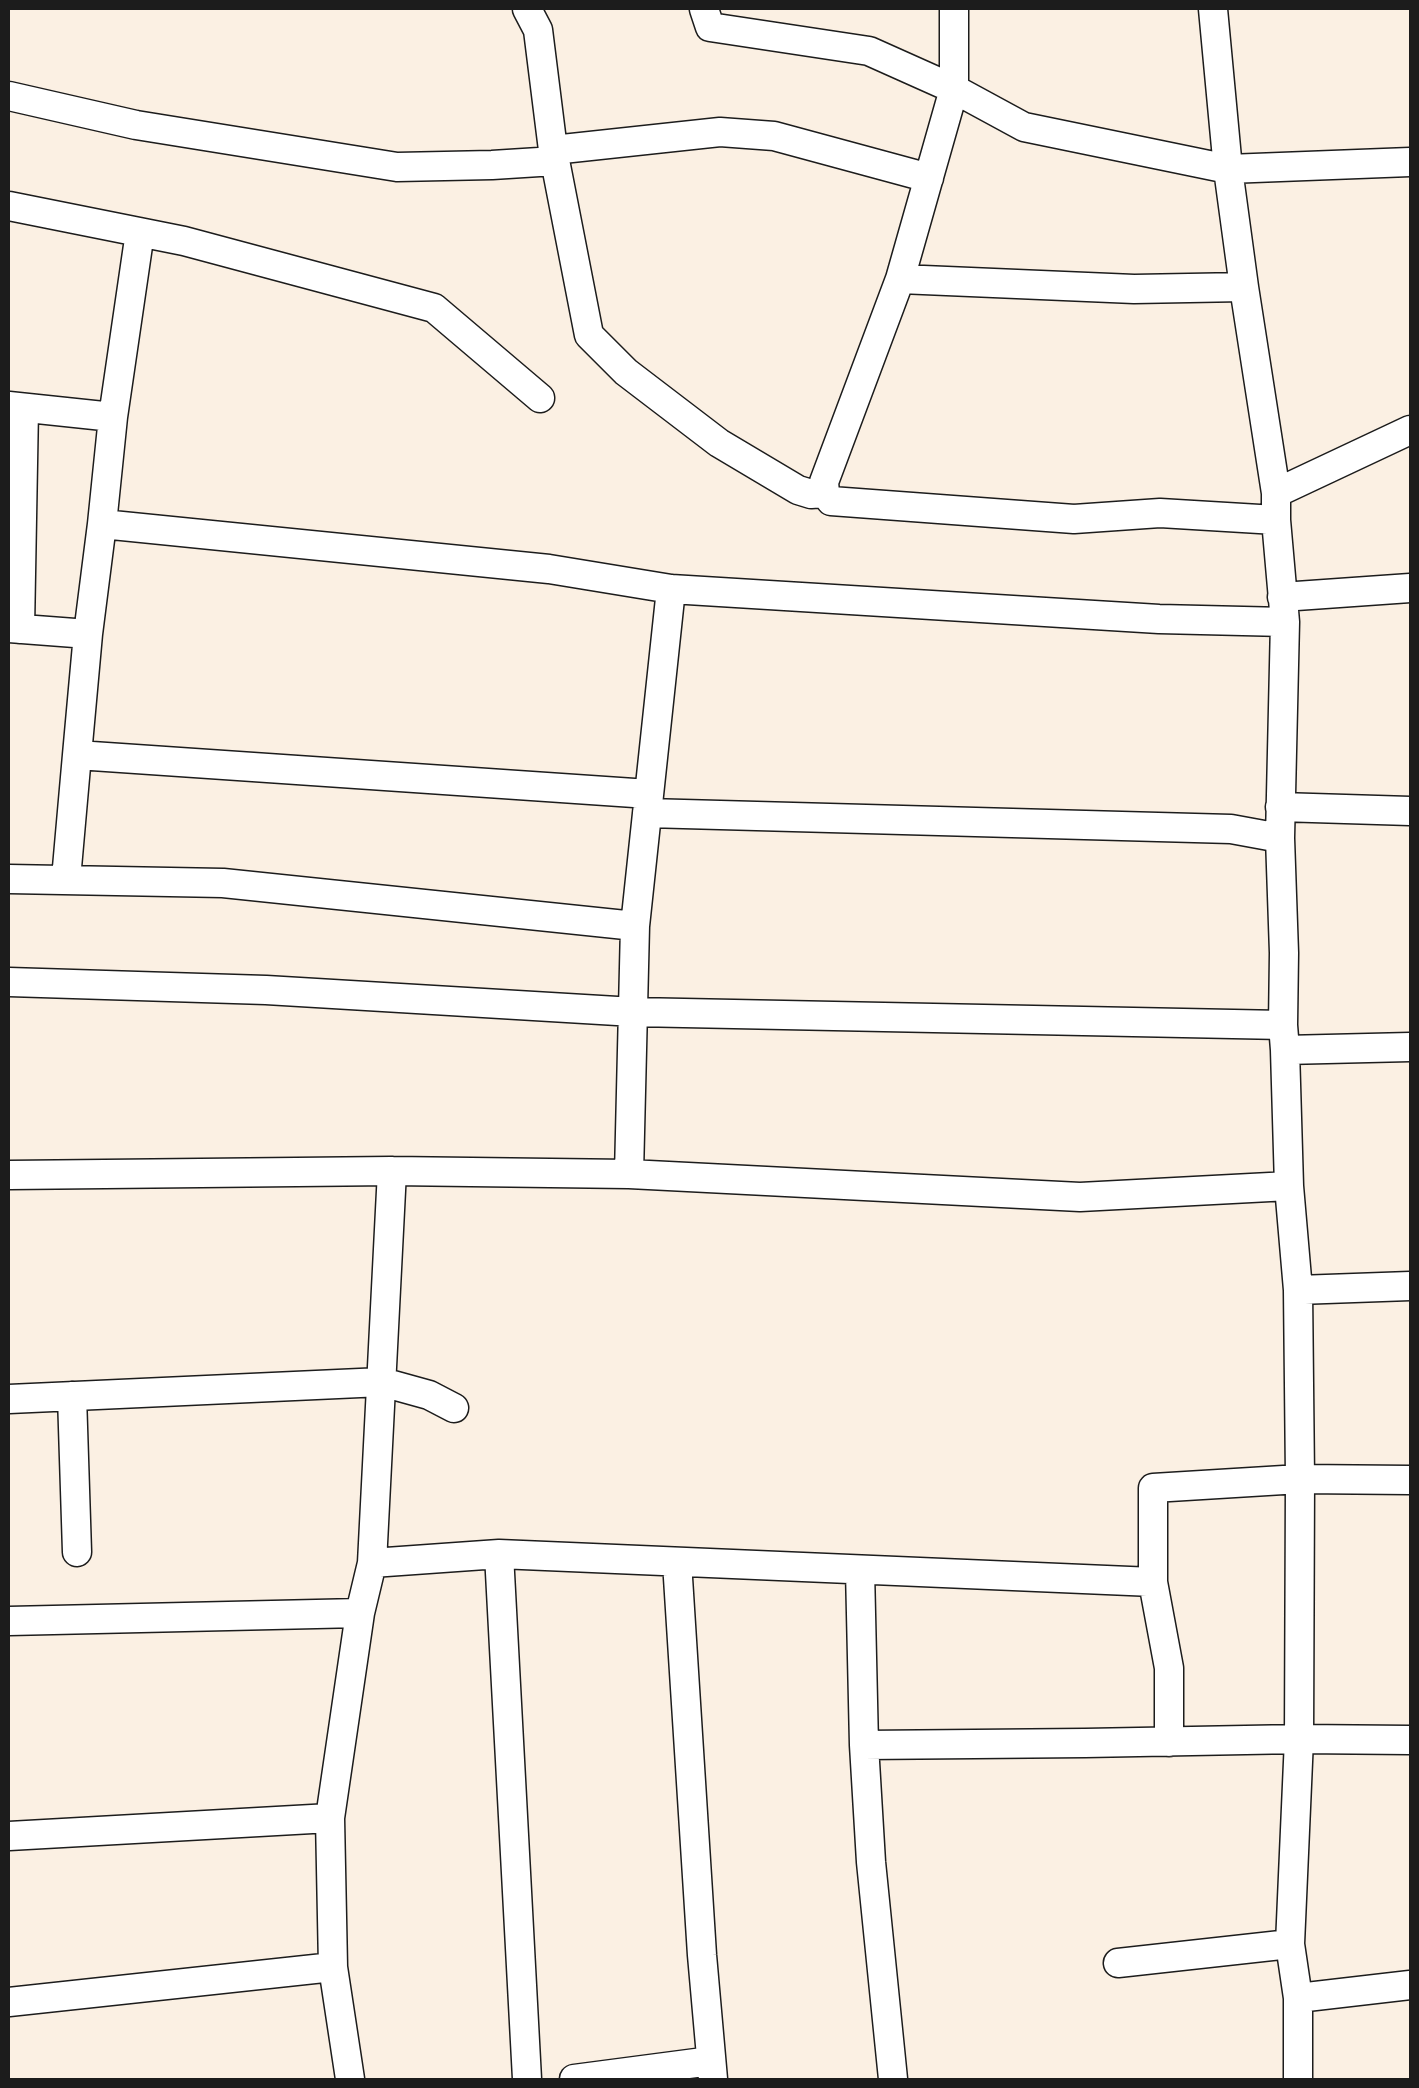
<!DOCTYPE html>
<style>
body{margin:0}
#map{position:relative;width:1419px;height:2088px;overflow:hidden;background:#fbf0e3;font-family:Mynerve,sans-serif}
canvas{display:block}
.frame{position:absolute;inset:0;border:10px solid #1c1c1c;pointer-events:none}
</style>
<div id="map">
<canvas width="1419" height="2088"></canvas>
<div class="frame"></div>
</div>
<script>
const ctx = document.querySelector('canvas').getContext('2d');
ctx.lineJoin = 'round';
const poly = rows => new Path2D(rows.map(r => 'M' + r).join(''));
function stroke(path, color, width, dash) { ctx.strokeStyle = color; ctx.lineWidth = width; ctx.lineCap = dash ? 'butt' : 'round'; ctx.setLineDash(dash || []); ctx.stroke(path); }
const street = poly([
 [527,9,538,30,553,150,589,335,626,372,719,443,798,490,811,494,825,493],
 [704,9,710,27,869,51,954,89,1024,127,1228,169,1410,162],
 [954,9,954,89,900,279,824,482,825,493,831,501,1074,519,1160,513,1276,520],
 [1213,9,1228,169,1244,287,1276,493,1276,520,1285,622,1280,838,1284,953,1283,1025,1285,1050,1289,1186,1298,1290,1300,1479,1299,1739,1290,1944,1298,1998,1298,2079],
 [9,96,136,125,397,167,492,165,555,161],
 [553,150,720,132,774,136,929,178],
 [9,206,184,241,434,308,540,398],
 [900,279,1134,289,1244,287],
 [9,406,113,417,140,232],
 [113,417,102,524,549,569,671,589,1159,619,1285,622],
 [1276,493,1410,430],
 [671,589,635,926,629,1174,1080,1197,1289,1186],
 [1282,597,1410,588],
 [9,628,88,634,102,524],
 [20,629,24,408],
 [88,634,77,755,649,794],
 [1280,807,1410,811],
 [647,813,1231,829,1280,838],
 [9,879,223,883,635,926],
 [66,879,77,755],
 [9,982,266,990,634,1012,1283,1025],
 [1285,1050,1410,1047],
 [9,1175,392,1171,629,1174],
 [1298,1290,1410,1286],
 [72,1396,77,1552],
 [9,1399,382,1382,429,1395,454,1408],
 [499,1554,527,2079],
 [677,1562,702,1955,713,2079],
 [372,1563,392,1171],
 [860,1570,864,1745,871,1862,893,2079],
 [9,1621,360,1613],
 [1169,1742,1169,1668,1153,1582,1153,1488,1300,1479,1410,1480],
 [864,1745,1085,1743,1299,1739,1410,1740],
 [330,1818,360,1613,372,1563,499,1554,1153,1582],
 [9,1836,330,1818,333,1967,350,2079],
 [1118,1963,1290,1944],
 [1298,1998,1410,1985],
 [9,2002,333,1967],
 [574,2079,711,2061]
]);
stroke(street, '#1c1c1c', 31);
stroke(street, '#fff', 28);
</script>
